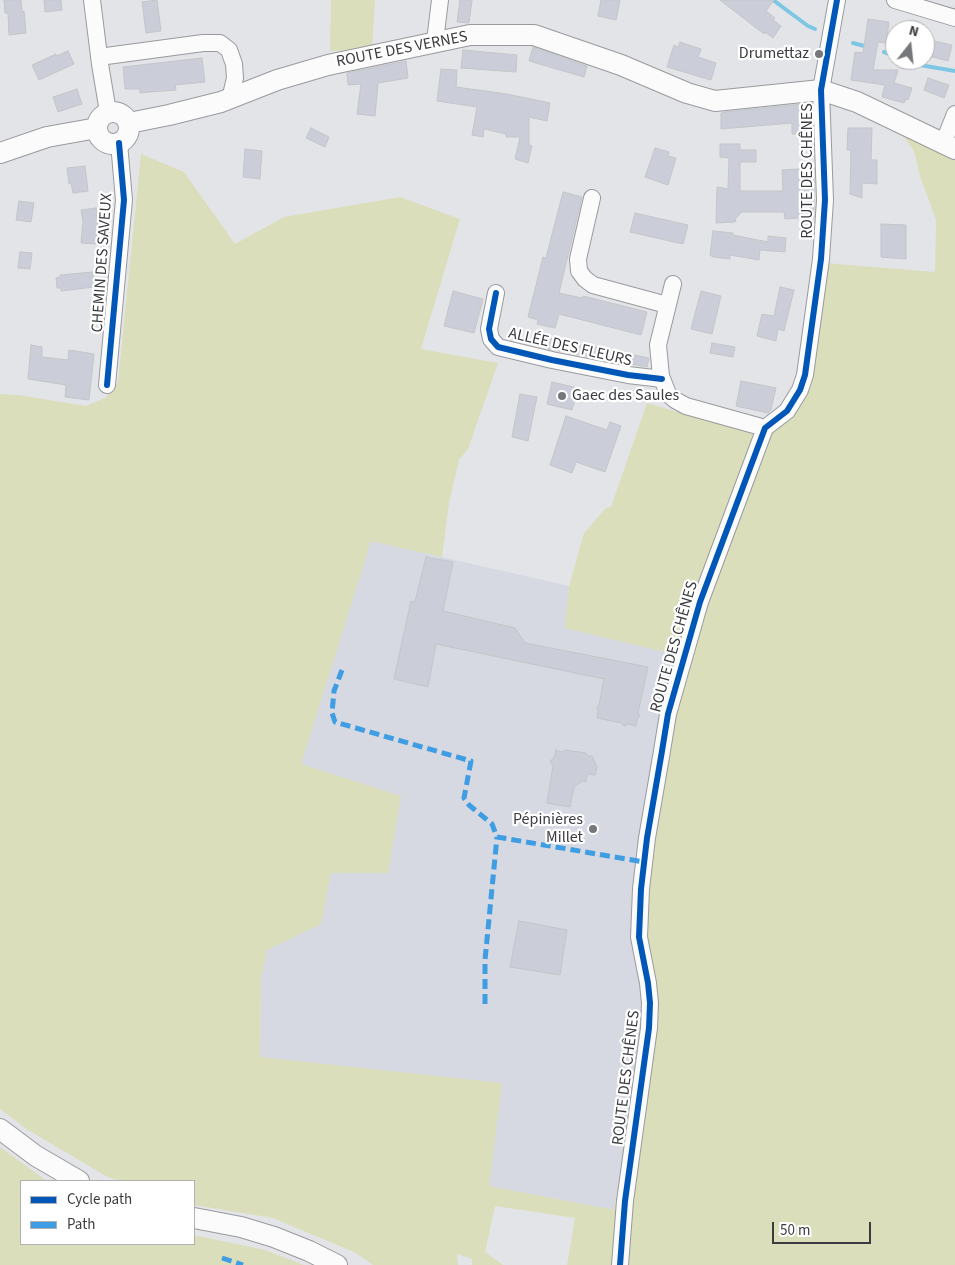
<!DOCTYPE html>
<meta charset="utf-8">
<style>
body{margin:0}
#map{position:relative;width:955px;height:1265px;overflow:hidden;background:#e3e4e8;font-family:"Source Sans 3",sans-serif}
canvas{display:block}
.legend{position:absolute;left:20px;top:1180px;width:175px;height:65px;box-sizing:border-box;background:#fff;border:1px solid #b1b1b2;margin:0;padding:6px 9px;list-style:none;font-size:15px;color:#3b3c3f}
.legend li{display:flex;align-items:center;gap:10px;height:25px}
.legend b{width:25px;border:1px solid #b1b1b2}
.north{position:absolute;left:885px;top:20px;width:50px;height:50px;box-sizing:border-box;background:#fff;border:1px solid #b1b1b2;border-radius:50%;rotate:16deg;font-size:14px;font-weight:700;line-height:20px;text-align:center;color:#3b3c3f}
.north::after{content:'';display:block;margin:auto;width:18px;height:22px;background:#76777a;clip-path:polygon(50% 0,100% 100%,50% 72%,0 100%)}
.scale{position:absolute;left:772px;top:1222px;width:99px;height:22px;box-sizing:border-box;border:2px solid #3b3c3f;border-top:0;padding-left:6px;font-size:15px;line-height:18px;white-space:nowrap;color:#3b3c3f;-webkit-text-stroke:4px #fff;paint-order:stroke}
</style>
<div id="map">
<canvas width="955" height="1265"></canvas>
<ul class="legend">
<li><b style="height:6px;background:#0057b8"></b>Cycle path</li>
<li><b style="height:6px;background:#3f9ee3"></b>Path</li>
</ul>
<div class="north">N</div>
<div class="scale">50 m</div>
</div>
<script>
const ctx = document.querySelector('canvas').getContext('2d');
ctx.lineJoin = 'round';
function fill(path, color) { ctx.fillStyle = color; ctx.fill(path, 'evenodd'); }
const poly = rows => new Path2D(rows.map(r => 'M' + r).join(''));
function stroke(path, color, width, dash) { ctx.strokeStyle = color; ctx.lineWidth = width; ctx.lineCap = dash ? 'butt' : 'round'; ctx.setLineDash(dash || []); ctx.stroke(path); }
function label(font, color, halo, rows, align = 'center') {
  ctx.font = font + ' "Source Sans 3",sans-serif'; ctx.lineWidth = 4.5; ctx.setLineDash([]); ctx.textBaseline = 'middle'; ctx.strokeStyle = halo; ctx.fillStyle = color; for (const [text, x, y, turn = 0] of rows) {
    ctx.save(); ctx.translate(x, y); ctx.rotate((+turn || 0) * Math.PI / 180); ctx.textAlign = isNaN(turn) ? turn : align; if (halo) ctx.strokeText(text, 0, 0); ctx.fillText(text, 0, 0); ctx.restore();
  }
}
fill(poly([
 [371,541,569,586,565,628,673,654,639,838,644,1003,632,1103,614,1210,489,1186,502,1083,260,1057,261,980,267,950,321,924,331,873,388,873,401,796,300,764]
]), '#d6d8e2');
fill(poly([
 [331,0,375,0,372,49,330,51],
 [902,134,955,156,955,1265,567,1265,575,1218,495,1206,485,1252,503,1265,472,1265,472,1259,457,1254,458,1265,373,1265,356,1253,273,1218,194,1205,194,1181,120,1181,106,1176,28,1130,0,1109,0,394,19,395,86,406,105,398,118,382,141,154,184,172,235,244,284,217,400,197,460,219,421,349,498,363,468,449,459,460,449,503,442,557,371,541,301,764,401,796,388,873,331,873,321,924,267,950,261,980,260,1057,502,1083,489,1186,614,1210,632,1103,644,1003,639,838,673,654,565,628,569,586,584,533,606,508,611,507,647,403,743,431,769,437,804,399,826,263,935,272,936,220,920,176,914,151],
 [0,1147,47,1181,21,1181,21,1244,194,1244,194,1235,265,1250,304,1265,0,1265]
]), '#dbdebb');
stroke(poly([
 [773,0,808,26,815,29],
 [853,43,868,47],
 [884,52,895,56],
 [904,60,914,64,955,71]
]), '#7ec7e4', 4);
const building = poly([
 [4,0,21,0,22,12,24,11,26,33,9,35,8,13,5,13,4,0],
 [44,0,61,0,62,10,45,12,44,0],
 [157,0,161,31,146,33,142,2,157,0],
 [460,0,472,0,469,23,457,22,460,0],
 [601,0,620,0,616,20,598,16,601,0],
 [720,0,774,0,766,11,775,18,773,20,781,26,773,38,765,32,764,34,720,0],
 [868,19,889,22,886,43,878,42,873,70,898,70,894,83,912,88,908,100,906,99,904,103,882,97,885,85,851,80,855,52,863,53,868,19],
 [925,39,952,45,948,61,925,55,925,39],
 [680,42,701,49,698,57,716,63,711,80,667,67,674,45,678,47,680,42],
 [533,47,587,66,584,77,529,61,533,47],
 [463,50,517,55,516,72,461,68,463,50],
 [68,51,74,64,39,80,32,65,56,54,56,56,68,51],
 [202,58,205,82,175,85,176,90,150,92,140,93,140,89,125,89,123,67,202,58],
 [406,61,408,78,378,83,375,116,357,114,361,84,348,85,347,73,406,61],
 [441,69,457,70,456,87,507,94,550,103,547,121,529,117,529,145,532,146,528,163,515,159,520,137,506,137,506,134,484,129,483,137,472,135,477,107,437,101,441,69],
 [928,78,949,85,944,98,924,90,928,78],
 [77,89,82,104,58,112,53,97,77,89],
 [811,103,812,134,792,134,792,123,721,129,721,113,725,112,811,103],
 [311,128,329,137,325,147,306,138,311,128],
 [848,128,872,128,871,160,877,160,877,184,862,183,862,198,850,194,851,150,847,150,848,128],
 [720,144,740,144,740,150,756,150,756,162,740,162,740,191,783,191,782,170,814,168,814,217,785,219,784,212,742,212,736,218,735,222,716,223,717,187,728,189,729,158,720,157,720,144],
 [655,148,669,152,668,156,676,158,668,185,645,177,655,148],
 [245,149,262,151,260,179,243,177,245,149],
 [85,166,88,191,73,193,71,183,69,184,67,168,85,166],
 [563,192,582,197,559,293,582,298,583,296,647,312,641,335,559,314,555,328,537,324,538,320,528,317,543,257,546,258,563,192],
 [19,201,34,203,31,222,16,220,19,201],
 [96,208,98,223,96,244,81,243,83,222,81,210,96,208],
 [635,213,688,225,683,244,630,232,635,213],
 [881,224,906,225,906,259,881,257,881,224],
 [713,231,733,233,733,235,768,242,768,236,786,238,785,252,760,250,759,260,730,255,730,259,713,257,710,255,713,231],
 [20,252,32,253,30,269,18,268,20,252],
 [93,272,94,287,61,291,61,288,57,288,56,278,60,277,60,275,93,272],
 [780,287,794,290,784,331,778,329,776,341,757,336,762,314,774,316,780,287],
 [453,291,483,299,474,333,444,326,453,291],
 [701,291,721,296,712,334,691,329,701,291],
 [550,338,649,358,647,367,548,349,550,338],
 [712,343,735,347,733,357,710,353,712,343],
 [31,345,42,347,42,357,68,360,69,350,94,354,89,400,65,397,66,385,28,379,31,345],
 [741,381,776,388,771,410,768,413,736,406,741,381],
 [552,382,578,388,572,410,547,404,552,382],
 [520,394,537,397,528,441,512,437,520,394],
 [566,416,607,430,610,422,621,426,605,472,576,462,572,473,550,465,566,416],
 [426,557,453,562,443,611,515,628,525,643,648,667,638,713,640,716,637,719,636,726,628,724,624,726,622,723,597,718,598,711,597,707,599,705,604,679,436,644,428,687,394,679,411,601,415,602,426,557],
 [556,750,562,752,565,750,586,753,588,756,592,756,597,767,595,775,587,774,586,782,582,781,574,787,570,807,547,803,553,766,550,761,554,758,556,750],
 [519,921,567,930,560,975,510,967,519,921]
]);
fill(building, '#cbced9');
stroke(building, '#c4c5c8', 1);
const minor = poly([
 [92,0,100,64,108,112],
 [895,0,955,18],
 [435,41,440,0],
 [99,57,203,43,220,43,229,50,234,64,235,78,230,99],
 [943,144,955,114],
 [592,198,578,259,579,271,585,279,593,285,667,305],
 [673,284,658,345,661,376,668,394,675,400,686,406,765,428],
 [496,293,489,329,491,339,498,347,552,360,628,375,662,379],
 [107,385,124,200,119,143],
 [620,1265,625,1201,649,1028,650,1003,648,983,639,937,641,889,647,838,662,751,668,714,700,602,765,428,787,411,800,390,805,375,821,259,825,200,821,90,837,0]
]);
const major = poly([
 '97 128a16 16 0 1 1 32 0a16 16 0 1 1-32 0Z',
 [129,123,169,115,221,102,277,80,328,65,470,35,534,35,621,65,687,93,715,101,821,90,857,102,955,149],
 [0,153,47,137,97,128],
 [0,1129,36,1156,79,1181],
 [194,1218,241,1227,274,1237,309,1251,337,1265]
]);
stroke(minor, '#999a9d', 18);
stroke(major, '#999a9d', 22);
stroke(minor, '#fbfbfc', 16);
stroke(major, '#fbfbfc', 20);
stroke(poly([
 [342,670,334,691,332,713,335,722,471,761,464,798,469,805,492,824,497,837,644,862],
 [485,1004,485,960,497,837],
 [222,1258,243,1265]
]), '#3f9ee3', 5, [10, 5]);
stroke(poly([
 [496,293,489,329,491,339,498,347,552,360,628,375,662,379],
 [107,385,124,200,119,143],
 [620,1265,625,1201,649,1028,650,1003,648,983,639,937,641,889,647,838,662,751,668,714,700,602,765,428,787,411,800,390,805,375,821,259,825,200,821,90,837,0]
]), '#0057b8', 6);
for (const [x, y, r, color] of [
 [819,54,5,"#76777a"],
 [562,396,5,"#76777a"],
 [593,829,5,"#76777a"]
]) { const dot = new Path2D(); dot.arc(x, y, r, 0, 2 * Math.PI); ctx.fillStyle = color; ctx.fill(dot); stroke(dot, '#fff', 2); }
label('16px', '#3b3c3f', '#fff', [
 ["ROUTE DES VERNES",402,50,-11],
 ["ROUTE DES CHÊNES",808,171,-90],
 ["CHEMIN DES SAVEUX",103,263,-86],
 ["ALLÉE DES FLEURS",570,348,13],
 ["ROUTE DES CHÊNES",675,647,-74],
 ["ROUTE DES CHÊNES",627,1078,-83]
]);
label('16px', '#3b3c3f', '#fff', [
 ["Drumettaz",809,54],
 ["Gaec des Saules",572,396,"left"],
 ["Pépinières",583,820],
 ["Millet",583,838]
], 'right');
</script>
